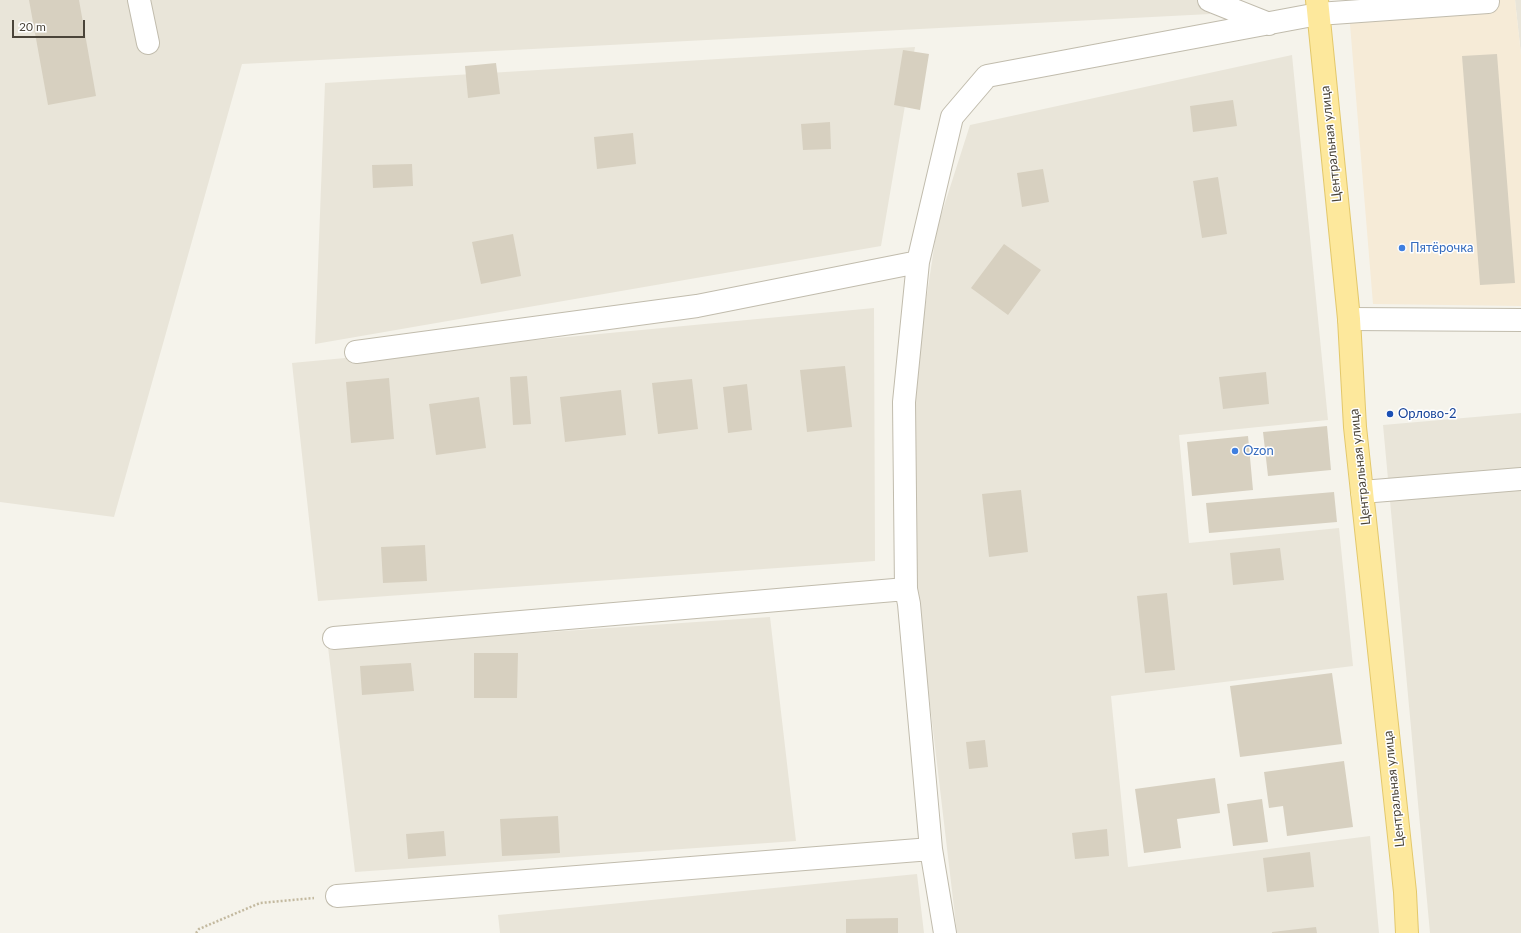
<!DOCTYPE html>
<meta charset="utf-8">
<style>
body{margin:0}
#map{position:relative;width:1521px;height:933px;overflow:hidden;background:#f5f3eb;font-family:Lato,sans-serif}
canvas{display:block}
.scale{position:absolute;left:12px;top:20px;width:73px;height:18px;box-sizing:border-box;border:2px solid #4a4439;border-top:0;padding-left:5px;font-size:12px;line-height:14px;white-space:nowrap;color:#4a4439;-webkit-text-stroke:3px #fff;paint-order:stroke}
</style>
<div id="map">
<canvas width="1521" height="933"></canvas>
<div class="scale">20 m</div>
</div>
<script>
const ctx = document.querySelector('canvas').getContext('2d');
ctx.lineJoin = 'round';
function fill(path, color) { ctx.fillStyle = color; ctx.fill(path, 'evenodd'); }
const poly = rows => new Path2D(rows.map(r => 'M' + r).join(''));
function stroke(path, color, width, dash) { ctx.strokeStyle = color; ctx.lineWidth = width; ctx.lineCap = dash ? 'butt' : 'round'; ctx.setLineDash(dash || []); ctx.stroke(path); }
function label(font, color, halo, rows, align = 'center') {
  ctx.font = font + ' Lato,sans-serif'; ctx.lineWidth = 3; ctx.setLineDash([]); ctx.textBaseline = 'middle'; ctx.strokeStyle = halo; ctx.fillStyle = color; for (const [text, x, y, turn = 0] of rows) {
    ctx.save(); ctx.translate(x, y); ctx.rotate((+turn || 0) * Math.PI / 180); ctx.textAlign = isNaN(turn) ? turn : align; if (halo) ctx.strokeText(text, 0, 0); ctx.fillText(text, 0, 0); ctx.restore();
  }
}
fill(poly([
 [0,0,1204,0,1210,14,242,64,114,517,0,502],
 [1515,0,1521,0,1521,55],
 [915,47,881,246,315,344,325,83],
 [1292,55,1328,420,1179,435,1189,543,1339,528,1353,666,1111,696,1128,867,1370,836,1379,933,957,933,914,569,912,394,937,228,970,125],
 [874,308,875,561,318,601,292,363],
 [1521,413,1521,933,1430,933,1383,425],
 [770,617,796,841,355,872,328,647],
 [917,874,924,933,500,933,498,915]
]), '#e9e5d9');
fill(poly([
 [1348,0,1515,0,1521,55,1521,306,1373,304]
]), '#f6ebd7');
fill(poly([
 [29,0,79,0,96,96,48,105],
 [903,50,929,54,920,110,894,105],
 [1497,54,1515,283,1480,285,1462,56],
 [496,63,500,94,468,98,465,66],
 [1233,100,1237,126,1193,132,1190,106],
 [830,122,831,149,803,150,801,124],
 [633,133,636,164,597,169,594,137],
 [412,164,413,186,373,188,372,165],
 [1043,169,1049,202,1022,207,1017,173],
 [1218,177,1227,234,1202,238,1193,181],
 [513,234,521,276,481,284,472,242],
 [1004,244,1041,270,1008,315,971,288],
 [845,366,852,427,807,432,800,370],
 [1266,372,1269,404,1223,409,1219,377],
 [527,376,531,424,513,425,510,377],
 [389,378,394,439,351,443,346,382],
 [692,379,698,429,658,434,652,383],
 [747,384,752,430,728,433,723,387],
 [621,390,626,435,565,442,560,397],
 [479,397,486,448,436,455,429,404],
 [1327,426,1331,470,1268,476,1263,432],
 [1248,436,1253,490,1192,496,1187,442],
 [1021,490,1028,552,989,557,982,494],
 [1334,492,1337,522,1209,533,1206,503],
 [425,545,427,581,383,583,381,547],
 [1280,548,1284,580,1233,585,1230,553],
 [1167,593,1175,670,1145,673,1137,596],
 [474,653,518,653,517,698,474,698],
 [411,663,414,691,362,695,360,666],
 [1332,673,1342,744,1240,757,1230,686],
 [985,740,988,767,969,769,966,742],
 [1344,761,1353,827,1287,836,1283,806,1269,808,1264,772],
 [1215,778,1220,813,1177,819,1181,848,1144,853,1135,789],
 [1262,799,1268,842,1233,846,1227,804],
 [558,816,560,853,502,856,500,819],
 [1107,829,1109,856,1075,859,1072,833],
 [444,831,446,856,408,859,406,834],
 [1310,852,1314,887,1267,892,1263,858],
 [898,918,898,933,846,933,846,919],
 [1316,927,1317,933,1272,933,1272,932]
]), '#d7d0c0');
const minor = poly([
 [139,0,148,43],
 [1209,0,1269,24],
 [1349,319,1521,320],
 [356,352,697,306,918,262],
 [1362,492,1521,479],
 [334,638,906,589],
 [337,896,931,849],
 [945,933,931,849,909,604,906,589,904,402,918,262,952,117,987,76,1318,14,1488,2]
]);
const major = poly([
 [1317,0,1349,319,1355,427,1405,892,1407,933]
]);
stroke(minor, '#c1bcad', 24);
stroke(major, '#e3c86b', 24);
stroke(poly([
 [196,933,199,929,260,903,314,898]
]), '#c3b99f', 2.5, [2, 2]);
stroke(minor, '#fff', 22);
stroke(major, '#fde89c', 22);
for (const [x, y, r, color] of [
 [1402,248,4,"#3f7fe0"],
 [1390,414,4,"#1a4fb4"],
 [1235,451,4,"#3f7fe0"]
]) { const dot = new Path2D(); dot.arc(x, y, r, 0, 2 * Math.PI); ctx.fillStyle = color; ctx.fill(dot); stroke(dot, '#fff', 1.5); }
label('13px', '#4a4439', '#fff', [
 ["Центральная улица",1331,144,-96],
 ["Центральная улица",1360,467,-96],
 ["Центральная улица",1394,789,-96]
]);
label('13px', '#366cbe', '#fff', [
 ["Пятёрочка",1410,248],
 ["Ozon",1243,451]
], 'left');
label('13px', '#164399', '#fff', [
 ["Орлово-2",1398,414]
], 'left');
</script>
